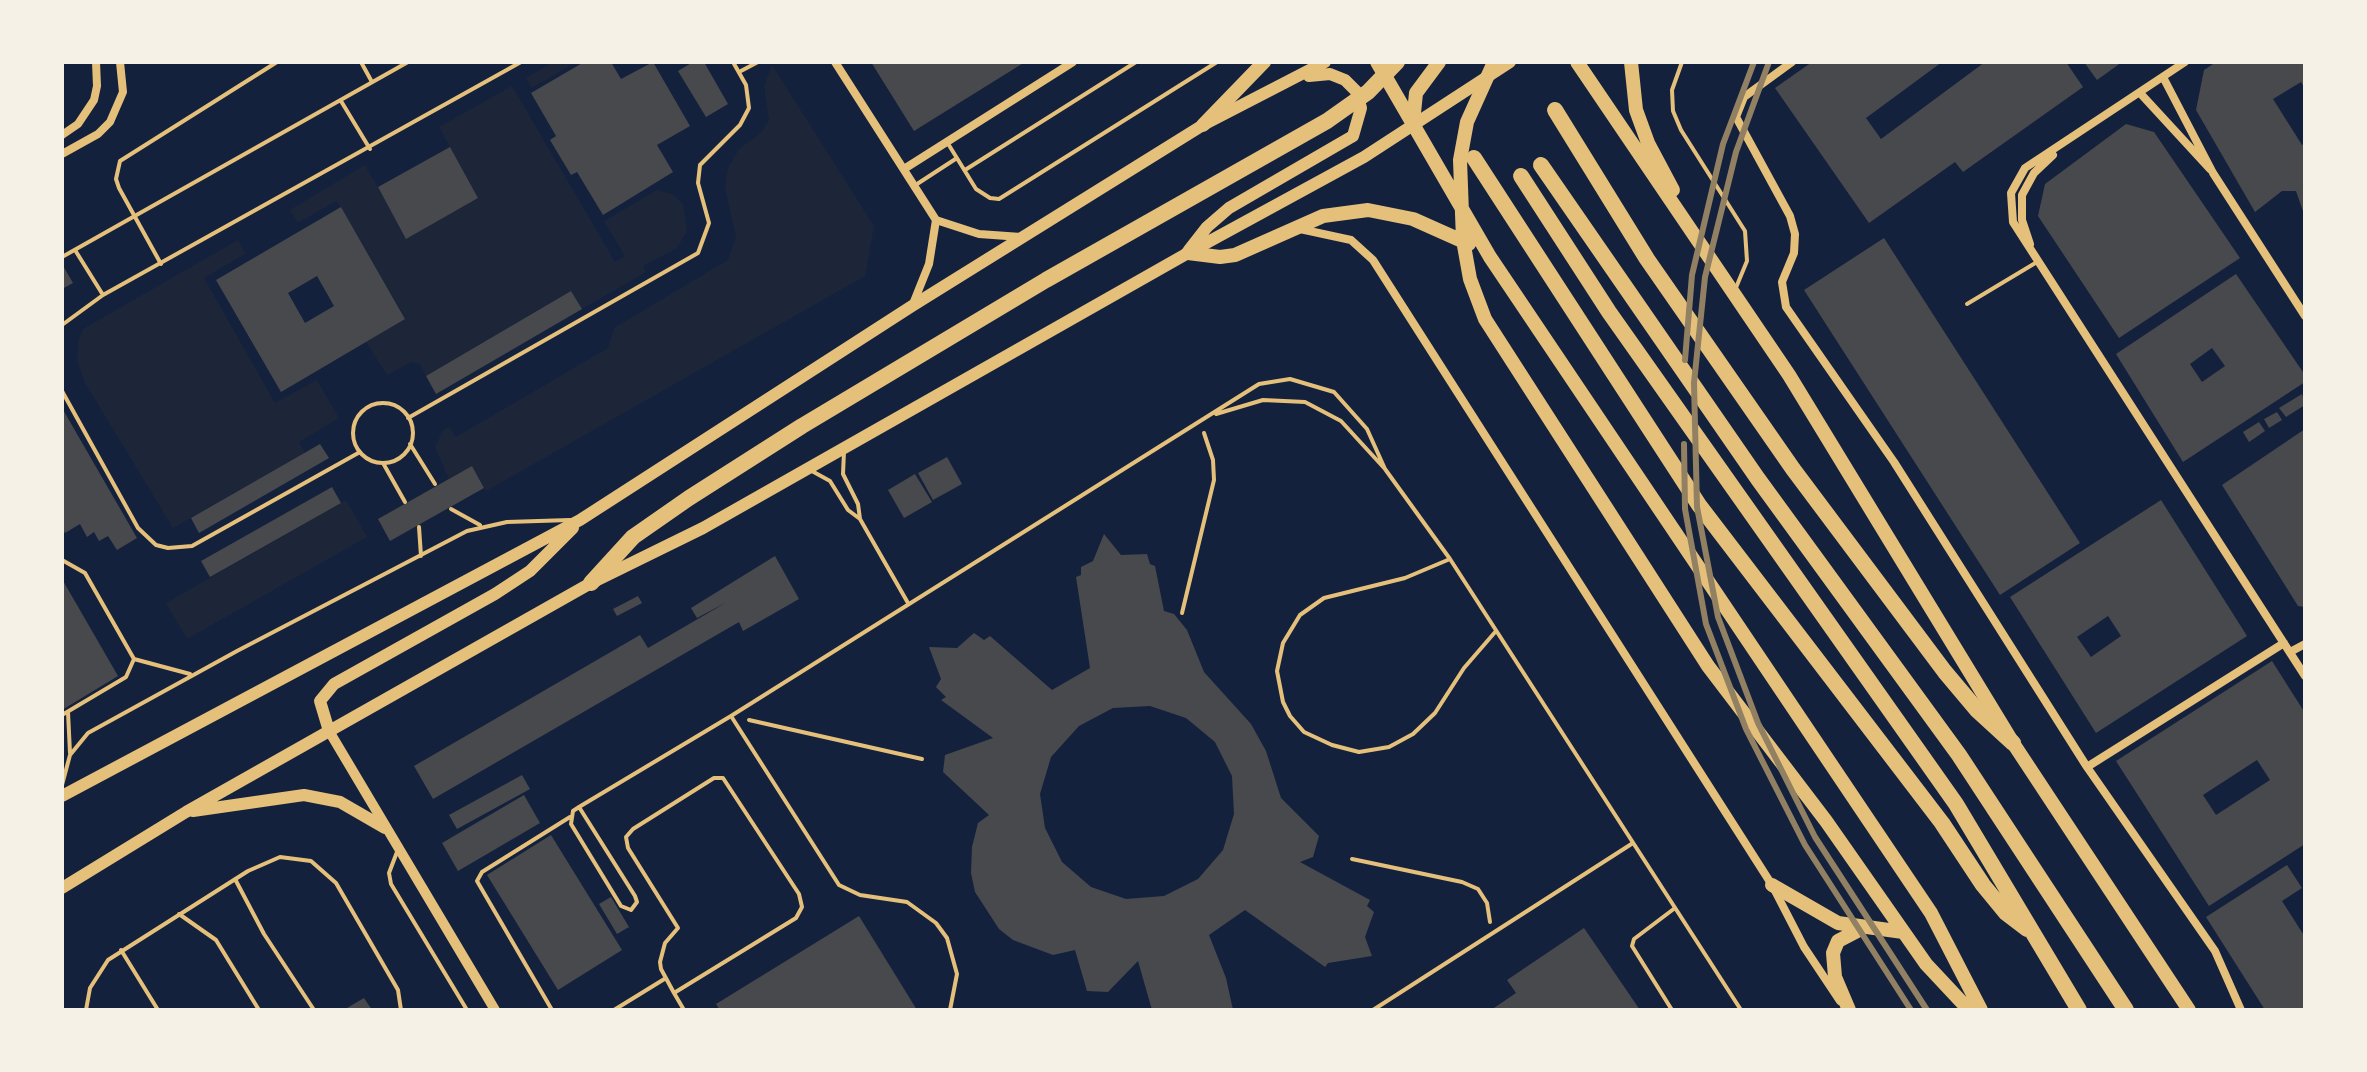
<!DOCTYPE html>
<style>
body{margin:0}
#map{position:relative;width:2367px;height:1072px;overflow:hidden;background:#14213d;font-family:"Titillium Web",sans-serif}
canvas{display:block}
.frame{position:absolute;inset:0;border:64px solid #f6f1e7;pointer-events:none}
</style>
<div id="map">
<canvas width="2367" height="1072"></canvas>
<div class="frame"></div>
</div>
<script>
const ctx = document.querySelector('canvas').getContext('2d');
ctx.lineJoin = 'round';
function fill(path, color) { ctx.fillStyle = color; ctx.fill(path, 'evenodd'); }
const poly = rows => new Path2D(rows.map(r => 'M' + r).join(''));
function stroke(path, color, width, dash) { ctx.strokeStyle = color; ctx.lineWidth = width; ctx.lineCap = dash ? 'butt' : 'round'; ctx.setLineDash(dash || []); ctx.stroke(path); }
fill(poly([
 [553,62,576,62,532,88,526,78],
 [772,65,874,226,865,276,486,491,472,466,449,479,435,447,444,429,449,427,456,437,608,348,614,328,728,260,736,237,725,188,728,168,739,149,761,133,769,120,764,86],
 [512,86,615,262,625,256,604,221,657,190,672,194,683,204,687,231,677,248,643,266,646,272,582,309,571,291,426,376,420,364,412,362,387,375,366,342,405,318,341,207,336,201,298,223,290,210,365,165,407,238,478,198,439,127],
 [238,240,245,254,204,278,275,403,317,380,339,418,299,442,305,453,173,528,84,381,77,360,79,339,83,329],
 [346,500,367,537,187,639,166,603]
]), '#1d2539');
fill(poly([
 [584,62,611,62,621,79,653,62,690,126,657,145,673,172,603,215,577,172,571,175,550,140,556,136,531,93],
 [693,62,704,62,728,104,706,117,678,71],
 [871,62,1025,62,914,131],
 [1812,62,1942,62,1866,118,1881,139,1985,62,2066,62,2083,87,1963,172,1955,162,1869,223,1775,88],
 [2084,62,2122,62,2097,80],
 [2216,62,2305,62,2305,89,2301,82,2273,99,2302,145,2305,143,2305,217,2296,191,2282,191,2255,212,2196,110,2204,70],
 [2126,124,2154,132,2240,258,2119,338,2038,216,2045,184],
 [450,147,478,198,406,239,378,187],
 [341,207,405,319,281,392,216,280],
 [317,276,334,306,305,323,288,293],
 [1884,238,2080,543,2000,595,1804,290],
 [62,264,73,283,62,289],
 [2236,274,2305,375,2305,382,2183,462,2116,354],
 [2212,348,2225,366,2202,382,2190,364],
 [571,291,582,309,436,394,426,376],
 [2302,394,2305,405,2286,417,2279,408],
 [62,408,137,538,117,550,108,536,99,541,94,532,87,537,80,524,65,533,62,528],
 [2277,412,2282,420,2269,428,2264,419],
 [2259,422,2265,431,2249,442,2243,432],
 [2305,429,2305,607,2298,606,2222,485],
 [320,444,329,458,199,533,191,518],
 [947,457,962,484,933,500,918,473],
 [472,466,484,488,390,541,378,519],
 [915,474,932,502,904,518,888,490],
 [332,487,341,503,210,577,201,561],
 [2161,500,2247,636,2096,733,2010,597],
 [2108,616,2121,636,2091,657,2077,637],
 [1104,534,1121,555,1147,554,1150,564,1155,566,1164,611,1174,614,1187,630,1204,672,1251,724,1266,751,1281,798,1319,836,1313,857,1300,862,1370,900,1367,906,1374,912,1365,937,1372,956,1328,963,1325,967,1245,910,1209,935,1226,978,1233,1010,1152,1010,1138,961,1108,992,1087,991,1075,950,1053,955,1013,940,999,929,975,892,971,873,972,847,978,823,989,815,943,772,945,755,993,738,941,700,946,697,936,687,941,679,929,647,957,648,974,633,984,640,990,636,1052,690,1090,668,1076,577,1081,575,1081,567,1093,561],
 [1150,706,1186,718,1215,742,1232,776,1234,814,1223,850,1198,879,1164,896,1126,899,1091,887,1062,862,1045,828,1040,794,1051,757,1079,726,1113,708],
 [775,556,799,599,743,631,739,622,433,799,414,766,640,635,648,648,727,602,697,618,691,608],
 [62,579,118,676,62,710],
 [638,596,642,603,617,616,613,609],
 [2272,661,2305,713,2305,844,2209,906,2116,761],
 [2257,760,2270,780,2216,815,2203,795],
 [522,775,530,789,457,829,449,815],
 [524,795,540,823,458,871,442,843],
 [551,835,622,950,558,990,487,875],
 [2287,865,2302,888,2282,901,2305,937,2305,1010,2265,1010,2206,917],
 [611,897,629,927,617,934,599,904],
 [859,916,917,1010,720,1010,716,1004],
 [1584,928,1640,1010,1491,1010,1516,993,1507,980],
 [364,998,372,1010,348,1010,347,1008]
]), '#48494c');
stroke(poly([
 [1182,613,1214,480,1213,460,1204,433],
 [749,720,922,759],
 [1352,859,1462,882,1478,889,1487,903,1490,922]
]), '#e5c07b', 4);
stroke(poly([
 [361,62,372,82],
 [1682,62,1672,90,1673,111,1681,130,1745,231,1747,261,1735,290],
 [739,72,758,62],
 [341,101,370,149],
 [947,142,976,189,990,198,999,199,1217,62],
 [965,170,1136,62],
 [914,186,957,158],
 [75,250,103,295],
 [62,257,408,62],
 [161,264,119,188,116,179,120,161,277,62],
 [1967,304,2037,262],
 [62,325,103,295,521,62],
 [62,391,138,528,156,545,168,548,192,546,360,452],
 '353 433a30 30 0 1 1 60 0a30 30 0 1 1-60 0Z',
 [1216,414,1263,400,1305,402,1341,421,1385,469,1450,559,1741,1010],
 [408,418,698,253,709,223,698,183,700,165,740,125,749,108,746,85,733,62],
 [410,444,435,484],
 [844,451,843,474,858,504,860,519,908,603],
 [383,463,405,502],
 [810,470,830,481,848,510,860,519],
 [451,509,480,525],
 [419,527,421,556],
 [1450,559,1405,578,1324,598,1300,615,1283,643,1277,671,1283,702,1290,716,1304,732,1332,745,1359,752,1389,747,1413,734,1435,713,1464,668,1496,631],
 [62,560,85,573,134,659,126,677,62,715],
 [134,659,190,674],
 [68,712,70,753],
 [731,716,839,885,860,895,907,902,936,923,947,938,957,974,950,1010],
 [62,785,70,755,88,733,237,651,467,531,507,522,570,520],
 [579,807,635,896,637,902,631,910,621,906,571,824,573,811,579,807,731,716,1259,384,1290,379,1334,392,1367,429,1385,469],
 [397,852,389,873,391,884,467,1010],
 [235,879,264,934,314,1010],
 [179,914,216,940,259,1010],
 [121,950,158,1010],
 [674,993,796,918,802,907,799,894,723,778,714,778,633,829,626,837,628,848,678,928,665,943,660,962,661,969,674,993,684,1010],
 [86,1010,90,988,108,960,248,871,280,857,311,861,336,883,398,990,401,1010],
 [552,1010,477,881,482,872,570,817],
 [614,1010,666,978],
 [1373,1010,1633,843],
 [1672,1010,1632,946,1634,939,1675,908]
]), '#e5c07b', 4);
stroke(poly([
 [835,62,936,220,979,234,1021,237],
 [1792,62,1744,97,1736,117,1790,216,1795,234,1794,253,1782,282,1786,307,1894,462,2087,767,2215,951,2241,1010],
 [2185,62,2025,168,2011,193,2013,222,2305,676],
 [2163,77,2213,173,2305,316],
 [2140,93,2210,169],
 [62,135,78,124,94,100,97,86,96,62],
 [62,154,98,134,110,122,123,92,120,62],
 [904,169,1073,62],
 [1300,229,1351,240,1373,260,1772,885,1804,947,1840,1001],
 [2030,244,2022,220,2022,195,2034,173,2053,155],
 [913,304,929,264,936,220],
 [2290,652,2305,644],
 [2087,767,2284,643]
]), '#e5c07b', 8);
stroke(poly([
 [329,731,495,1010]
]), '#e5c07b', 10);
stroke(poly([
 [1189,250,1207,227,1229,208,1353,136,1361,108,1356,91,1345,80,1330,74,1309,76],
 [329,731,320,701,334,684,495,594,530,571,573,528],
 [62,796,580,520,912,306,1203,125,1325,62],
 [193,811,304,795,340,802,385,828],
 [62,888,186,812,591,583,703,528,1188,253,1364,157,1510,62]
]), '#e5c07b', 12);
stroke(poly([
 [1377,62,1490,257,1931,913,1981,1010],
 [1494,62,1467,122,1460,160,1463,240,1470,279,1485,319,1708,666,1826,821,1926,964,1969,1010],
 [1577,62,1789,375,2013,743,2189,1010],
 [1631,62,1636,110,1648,143,1673,190],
 [1413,123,1416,93,1439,62],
 [1203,125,1264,62],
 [1188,253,1220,257,1235,255,1323,216,1368,210,1413,219,1469,244],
 [1772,885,1838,923,1903,932],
 [1849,1010,1835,977,1833,953,1838,941,1861,929]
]), '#e5c07b', 14);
stroke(poly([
 [1555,110,1647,259,1793,469,1945,672,1977,710,2013,743],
 [1474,158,1699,505,1942,823,1983,885,2006,913,2027,929],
 [1541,165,1758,479,1959,755,2126,1010],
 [1521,176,1609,312,1956,804,2079,1010],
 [591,583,633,537,689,498,802,426,1046,280,1327,121,1368,92,1397,62]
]), '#e5c07b', 16);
stroke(poly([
 [1769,62,1736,152,1705,277,1694,383,1697,507,1718,617,1758,723,1815,837,1927,1010],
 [1685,360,1692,275,1723,144,1754,62],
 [1684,444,1685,509,1706,624,1746,729,1805,845,1911,1010]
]), '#918062', 6);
</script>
